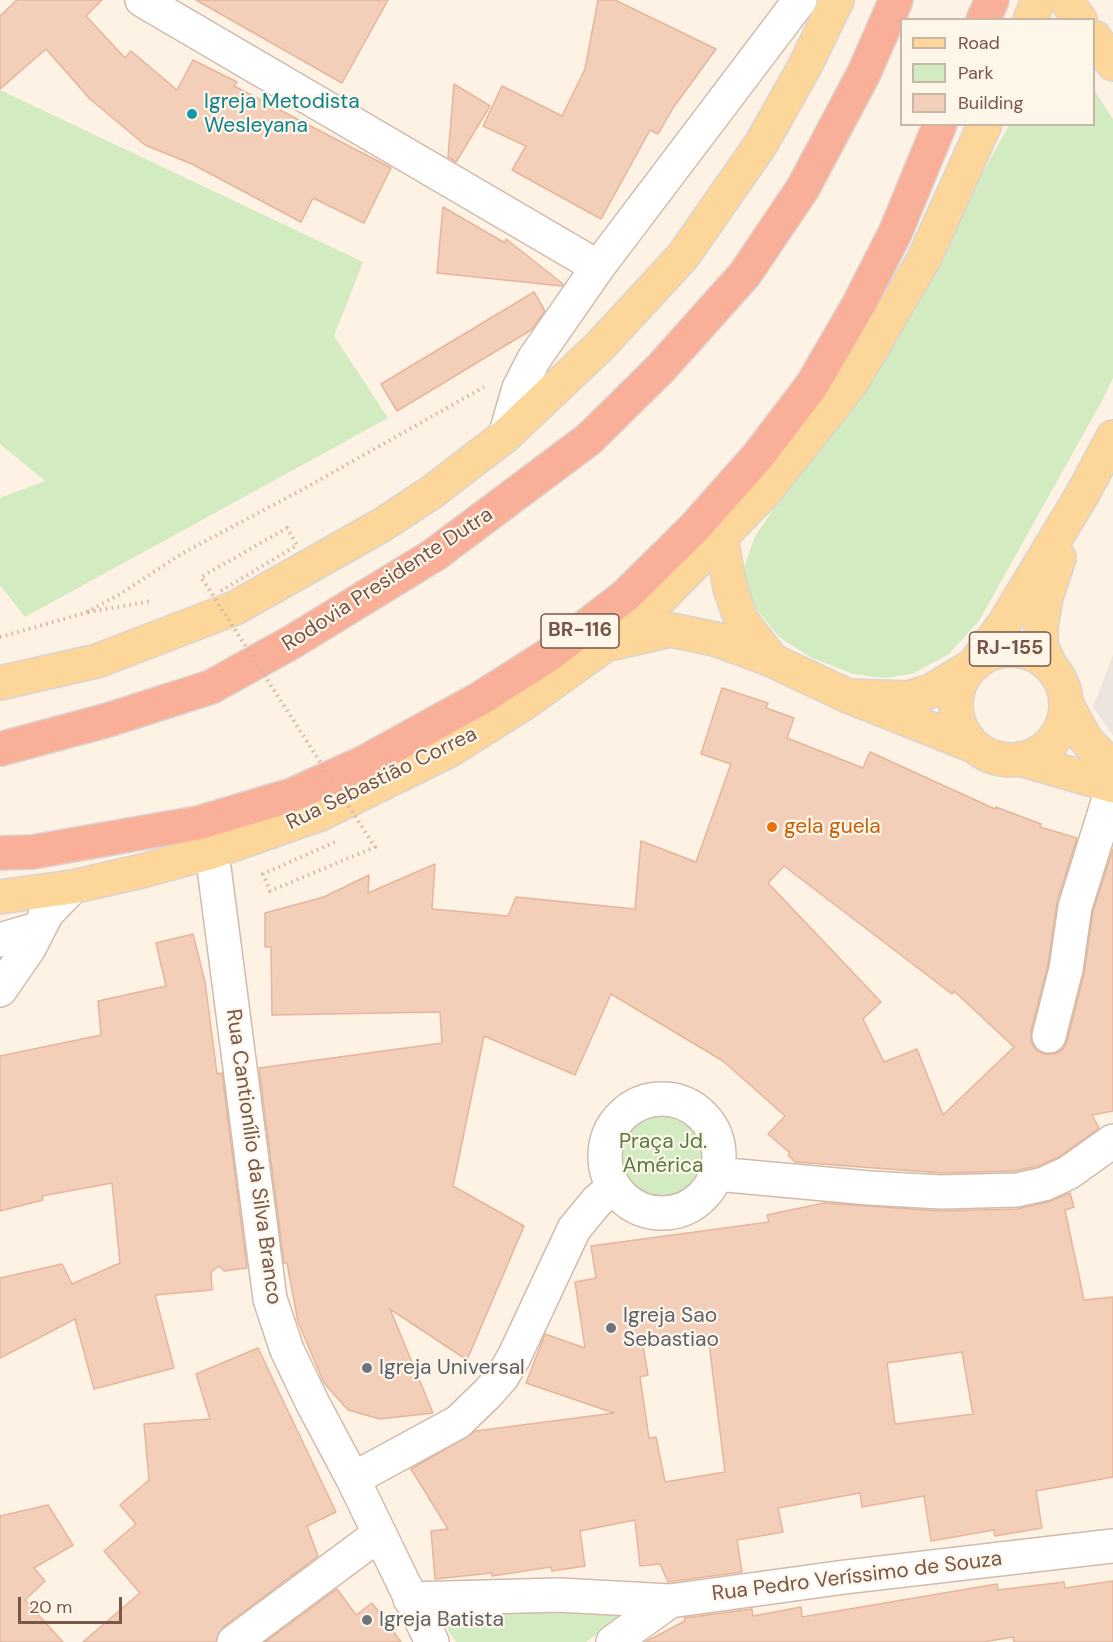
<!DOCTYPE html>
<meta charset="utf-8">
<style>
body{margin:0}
#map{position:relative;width:1113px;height:1642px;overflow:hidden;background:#fdf2e3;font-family:"DM Sans",sans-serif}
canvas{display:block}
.legend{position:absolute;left:900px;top:18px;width:195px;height:108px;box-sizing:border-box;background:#fff6ea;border:2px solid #c8b6a9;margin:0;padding:8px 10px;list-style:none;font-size:18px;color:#765748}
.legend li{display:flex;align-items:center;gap:12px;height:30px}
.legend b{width:30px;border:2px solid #c8b6a9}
.scale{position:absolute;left:18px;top:1597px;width:104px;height:27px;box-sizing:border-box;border:3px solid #765748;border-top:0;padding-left:8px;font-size:18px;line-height:21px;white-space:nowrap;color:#765748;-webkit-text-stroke:4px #fff6ea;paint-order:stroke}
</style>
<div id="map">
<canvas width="1113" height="1642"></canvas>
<ul class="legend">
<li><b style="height:8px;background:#fdd69a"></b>Road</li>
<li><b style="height:16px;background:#d3ebc1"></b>Park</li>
<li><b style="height:16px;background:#f3cfba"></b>Building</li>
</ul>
<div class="scale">20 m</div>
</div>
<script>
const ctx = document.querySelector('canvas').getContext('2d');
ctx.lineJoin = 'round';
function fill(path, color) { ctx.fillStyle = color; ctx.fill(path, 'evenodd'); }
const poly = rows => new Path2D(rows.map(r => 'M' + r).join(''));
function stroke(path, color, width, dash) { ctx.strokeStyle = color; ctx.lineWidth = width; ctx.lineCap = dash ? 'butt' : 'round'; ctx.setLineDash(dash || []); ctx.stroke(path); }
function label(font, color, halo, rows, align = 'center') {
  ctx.font = font + ' "DM Sans",sans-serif'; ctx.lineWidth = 4.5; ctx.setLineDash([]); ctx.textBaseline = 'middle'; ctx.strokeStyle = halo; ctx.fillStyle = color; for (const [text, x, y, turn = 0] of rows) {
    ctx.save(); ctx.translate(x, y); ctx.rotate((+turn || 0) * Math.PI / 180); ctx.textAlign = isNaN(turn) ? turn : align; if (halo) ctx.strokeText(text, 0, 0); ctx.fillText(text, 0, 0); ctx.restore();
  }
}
fill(poly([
 [1113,655,1113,736,1093,707]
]), '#ece4de');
fill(poly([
 [0,90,363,262,334,336,388,418,25,617,0,585,0,498,45,481,0,444],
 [1094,90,1113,119,1113,378,1103,399,979,621,949,654,912,674,884,678,853,674,810,657,779,637,751,603,744,578,745,565,755,536,804,465,943,244,1009,125,1094,124],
 '612 1154a51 51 0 1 1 102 0a51 51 0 1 1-102 0Z',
 [461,1608,627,1612,586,1642,456,1642,436,1611]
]), '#d3ebc1');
const building = poly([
 [17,0,102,0,86,16,125,58,131,51,177,90,193,60,237,82,234,86,391,168,364,223,313,198,301,222,192,164,145,145,90,99,46,49,0,89,0,16,17,0],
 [196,0,388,0,342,83,196,0],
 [598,0,615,0,716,49,673,108,658,134,650,130,601,219,512,170,526,146,483,126,502,86,562,116,585,69,598,0],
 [454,84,490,106,456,162,448,157,454,84],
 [443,207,505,243,506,239,563,284,562,286,437,273,443,207],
 [534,292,545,311,531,330,397,411,381,384,534,292],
 [722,688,768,703,766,708,794,718,787,738,863,768,870,752,995,809,996,807,1041,824,1040,827,1077,838,1057,902,1048,965,1031,1031,1031,1042,1036,1050,1044,1054,1055,1054,1063,1049,1067,1041,1084,974,1093,911,1113,849,1113,1111,1092,1115,1099,1128,1059,1157,1038,1166,1015,1171,941,1173,795,1162,788,1155,790,1153,768,1134,785,1116,723,1061,611,994,575,1075,484,1036,453,1186,524,1226,467,1360,390,1309,433,1413,380,1419,348,1410,324,1383,298,1322,287,1263,284,1263,259,1068,442,1043,440,1012,272,1015,271,947,265,947,265,913,324,897,369,875,368,893,435,864,432,909,508,916,516,897,635,909,641,841,696,862,731,764,701,754,722,688],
 [784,866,952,994,954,991,1014,1047,943,1115,917,1049,884,1062,863,1019,881,1002,768,883,784,866],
 [193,934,205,982,217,1074,222,1073,247,1268,224,1271,219,1266,211,1272,212,1290,155,1295,174,1368,94,1389,75,1319,0,1358,0,1278,62,1264,72,1284,120,1263,112,1183,42,1196,43,1200,0,1211,0,1056,101,1035,98,1001,166,986,156,943,193,934],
 [1070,1193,1074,1207,1065,1210,1084,1300,1113,1297,1113,1477,1036,1491,1042,1528,995,1536,994,1530,931,1541,924,1496,862,1507,860,1493,778,1508,783,1532,737,1540,742,1572,668,1582,660,1564,640,1566,635,1520,580,1531,585,1566,552,1571,551,1567,492,1576,492,1573,435,1579,431,1531,448,1529,411,1469,476,1431,614,1413,526,1383,545,1334,585,1348,575,1282,596,1278,591,1246,769,1222,767,1215,824,1203,940,1211,1017,1209,1048,1202,1070,1193],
 [708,1335,725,1472,665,1482,656,1437,649,1438,640,1377,648,1375,643,1346,708,1335],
 [962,1352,973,1414,895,1424,887,1363,962,1352],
 [258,1348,336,1512,307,1526,318,1556,223,1627,216,1642,83,1642,140,1593,104,1551,136,1524,120,1505,149,1480,144,1424,210,1419,196,1374,258,1348],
 [48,1505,73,1545,34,1568,45,1581,25,1600,63,1642,0,1642,0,1516,48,1505],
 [1113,1581,1113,1642,1014,1642,1013,1637,983,1642,645,1642,685,1621,684,1618,752,1609,753,1616,801,1607,802,1617,997,1584,998,1590,1064,1582,1065,1588,1113,1581],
 [337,1589,356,1615,372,1603,401,1642,265,1642,337,1589]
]);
fill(building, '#f3cfba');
stroke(building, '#e6b59a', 1.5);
const minor = poly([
 [142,0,598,267],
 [505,436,519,388,534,359,598,267,800,0],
 [212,852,270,1299,287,1350,313,1404,353,1479,432,1642],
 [0,940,37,929],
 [0,990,29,948,47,913,72,887],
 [1049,1036,1066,969,1075,907,1113,786],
 '605 1156a57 57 0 1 1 114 0a57 57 0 1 1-114 0Z',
 [716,1174,869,1188,941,1192,1017,1190,1044,1184,1068,1173,1113,1141],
 [353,1479,458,1422,488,1393,502,1377,514,1357,574,1229,597,1201,614,1187],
 [410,1599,559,1595,670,1601],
 [234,1642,378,1535],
 [613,1642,670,1601,845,1577,1113,1546]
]);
const major = poly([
 [1066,0,1080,20],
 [1030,20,1038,0],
 [1094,37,1113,64],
 [721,538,730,588,741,620,772,660],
 [614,643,671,630,715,639,767,658,848,696,974,746],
 '956 705a55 55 0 1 1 110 0a55 55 0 1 1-110 0Z',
 [1049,663,1041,646,1041,627,1046,597,1059,558],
 [0,683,97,661,235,608,382,525,432,492,505,436,600,346,683,256,761,144,805,66,837,0],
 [848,696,909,698,931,691,974,665,1004,624,1082,495,1113,437],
 [1067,705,1086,740,1113,768],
 [1020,759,1113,786],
 [0,897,72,887,142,871,212,852,320,814,450,750,526,702,604,646,661,598,764,493,852,382,924,259,985,124]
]);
const highway = poly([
 [983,20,992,0],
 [0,749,108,720,211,687,292,642,434,555,589,439,661,368,745,274,803,188,864,73,896,0],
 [0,853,32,852,198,823,292,795,363,763,481,698,550,654,625,596,695,527,758,456,812,385,859,304,896,231,940,124]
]);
stroke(minor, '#d1bbac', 36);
stroke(major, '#dbd3cf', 36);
stroke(highway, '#dbd3cf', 36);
stroke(poly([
 [88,612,152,601],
 [0,637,85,613,120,594,183,553,307,487,484,387]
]), '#d8b29d', 4, [1.5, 4.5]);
stroke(minor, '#fff', 33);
stroke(major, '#fdd69a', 33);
stroke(highway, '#f9af98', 33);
stroke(poly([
 [221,591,297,545,287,528,201,577,375,847,270,891,263,874,335,842]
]), '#d8b29d', 4, [1.5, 4.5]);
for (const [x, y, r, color] of [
 [192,114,6,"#0f9aa8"],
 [772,827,6,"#e8710a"],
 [611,1328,6,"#6b7280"],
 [367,1368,6,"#6b7280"],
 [367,1620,6,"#6b7280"]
]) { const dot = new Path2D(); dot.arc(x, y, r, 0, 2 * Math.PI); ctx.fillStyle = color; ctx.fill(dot); stroke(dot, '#fff6ea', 2); }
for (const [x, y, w] of [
 [580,631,78],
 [1010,649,81]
]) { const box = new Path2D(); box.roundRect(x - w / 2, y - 17, w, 34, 4.5); ctx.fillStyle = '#fff6ea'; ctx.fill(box); stroke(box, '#765748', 1.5); }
label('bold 20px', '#765748', null, [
 ["BR-116",580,631],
 ["RJ-155",1010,649]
]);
label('21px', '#0d838f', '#fff6ea', [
 ["Igreja Metodista",204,102],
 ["Wesleyana",204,126]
], 'left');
label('21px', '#765748', '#fff6ea', [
 ["Rodovia Presidente Dutra",388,580,-33],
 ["Rua Sebastião Correa",382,779,-26],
 ["Rua Cantionílio da Silva Branco",253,1157,82],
 ["Rua Pedro Veríssimo de Souza",857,1577,-7]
]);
label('21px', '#c56008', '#fff6ea', [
 ["gela guela",784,827]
], 'left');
label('21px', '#547c40', '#fff6ea', [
 ["Praça Jd.",663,1142],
 ["América",663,1166]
]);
label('21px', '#5b616d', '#fff6ea', [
 ["Igreja Sao",623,1316],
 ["Sebastiao",623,1340],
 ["Igreja Universal",379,1368],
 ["Igreja Batista",379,1620]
], 'left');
</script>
